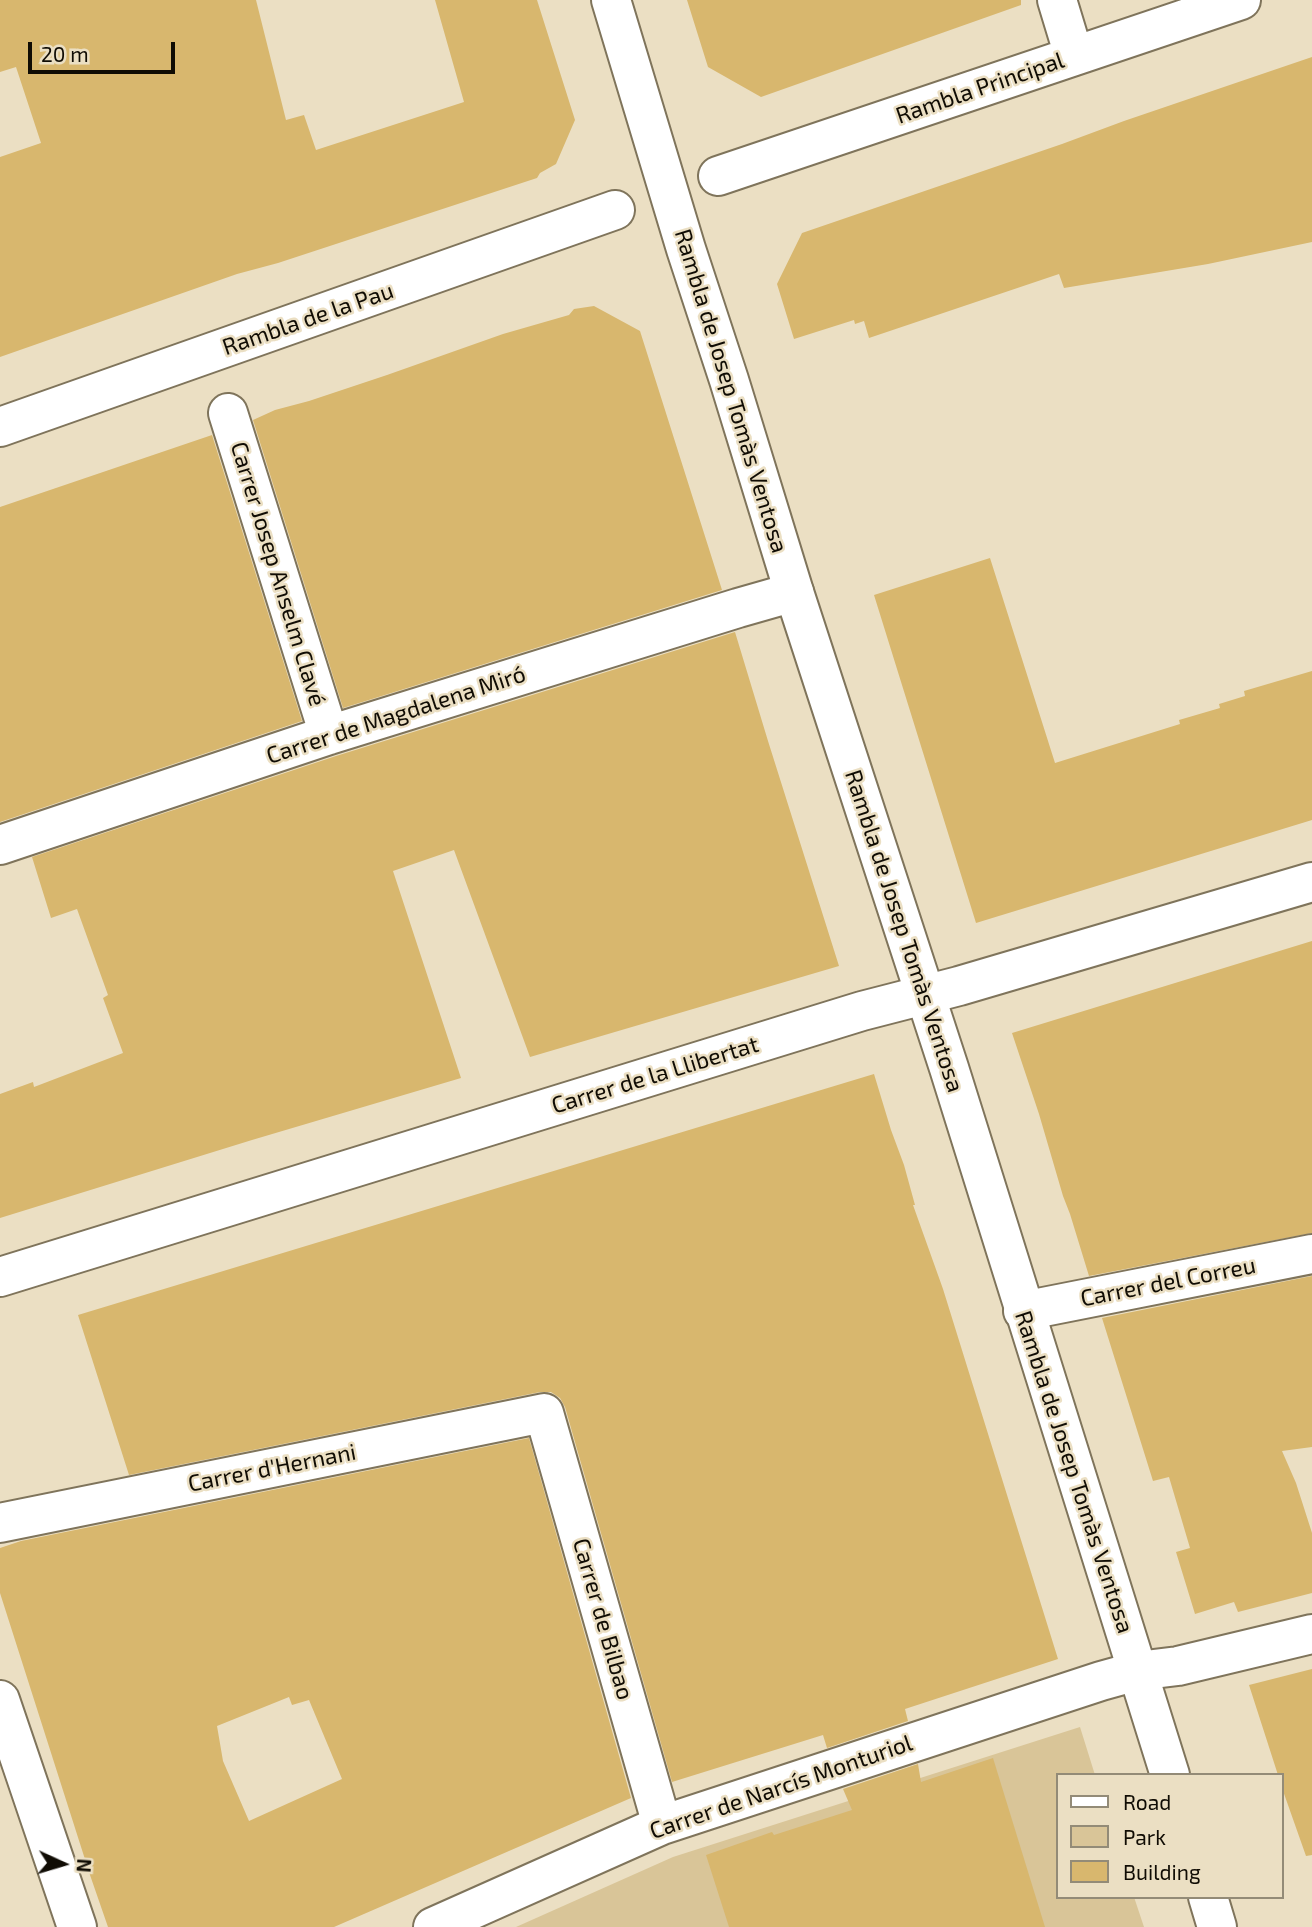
<!DOCTYPE html>
<meta charset="utf-8">
<style>
body{margin:0}
#map{position:relative;width:1312px;height:1927px;overflow:hidden;background:#ebdfc3;font-family:"Exo 2",sans-serif}
canvas{display:block}
.legend{position:absolute;left:1056px;top:1773px;width:228px;height:126px;box-sizing:border-box;background:#ebdfc3;border:2px solid #938b77;margin:0;padding:9px 12px;list-style:none;font-size:21px;color:#100c04}
.legend li{display:flex;align-items:center;gap:14px;height:35px}
.legend b{width:35px;border:2px solid #938b77}
.north{position:absolute;left:28px;top:1829px;width:70px;height:70px;-webkit-text-stroke:5px #ebdfc3;paint-order:stroke;rotate:94deg;font-size:19px;font-weight:700;line-height:28px;text-align:center;color:#100c04}
.north::after{content:'';display:block;margin:auto;width:24px;height:32px;background:#100c04;clip-path:polygon(50% 0,100% 100%,50% 72%,0 100%)}
.scale{position:absolute;left:28px;top:42px;width:147px;height:32px;box-sizing:border-box;border:4px solid #100c04;border-top:0;padding-left:9px;font-size:21px;line-height:24px;white-space:nowrap;color:#100c04;-webkit-text-stroke:5px #ebdfc3;paint-order:stroke}
</style>
<div id="map">
<canvas width="1312" height="1927"></canvas>
<ul class="legend">
<li><b style="height:9px;background:#fff"></b>Road</li>
<li><b style="height:19px;background:#d9c598"></b>Park</li>
<li><b style="height:19px;background:#d8b76e"></b>Building</li>
</ul>
<div class="north">N</div>
<div class="scale">20 m</div>
</div>
<script>
const ctx = document.querySelector('canvas').getContext('2d');
ctx.lineJoin = 'round';
function fill(path, color) { ctx.fillStyle = color; ctx.fill(path, 'evenodd'); }
const poly = rows => new Path2D(rows.map(r => 'M' + r).join(''));
function stroke(path, color, width, dash) { ctx.strokeStyle = color; ctx.lineWidth = width; ctx.lineCap = dash ? 'butt' : 'round'; ctx.setLineDash(dash || []); ctx.stroke(path); }
function label(font, color, halo, rows, align = 'center') {
  ctx.font = font + ' "Exo 2",sans-serif'; ctx.lineWidth = 5; ctx.setLineDash([]); ctx.textBaseline = 'middle'; ctx.strokeStyle = halo; ctx.fillStyle = color; for (const [text, x, y, turn = 0] of rows) {
    ctx.save(); ctx.translate(x, y); ctx.rotate((+turn || 0) * Math.PI / 180); ctx.textAlign = isNaN(turn) ? turn : align; if (halo) ctx.strokeText(text, 0, 0); ctx.fillText(text, 0, 0); ctx.restore();
  }
}
fill(poly([
 [1080,1727,1095,1775,1058,1775,1058,1897,1134,1897,1144,1927,516,1927,673,1857]
]), '#d9c598');
fill(poly([
 [0,0,256,0,286,120,304,115,316,150,464,102,435,0,537,0,575,120,556,164,540,173,537,178,278,263,237,274,0,357,0,157,41,143,16,67,0,72],
 [687,0,1021,0,1021,5,761,97,708,67],
 [1312,57,1312,242,1208,264,1064,288,1059,274,869,338,864,321,855,324,854,320,794,339,777,284,802,233,1062,144,1124,121],
 [594,306,640,331,722,590,343,708,253,420,275,410,309,401,387,375,503,334,569,315,574,309],
 [212,435,302,721,0,822,0,507],
 [990,558,1055,763,1180,724,1179,720,1220,708,1219,704,1245,696,1244,691,1312,671,1312,820,976,923,874,595],
 [735,632,768,741,839,966,530,1057,454,850,393,871,461,1078,252,1140,0,1218,0,1094,33,1082,34,1087,123,1053,103,998,108,995,77,909,51,918,32,857,336,756],
 [1312,941,1312,1233,1089,1276,1070,1214,1063,1196,1039,1114,1012,1033],
 [874,1074,891,1130,904,1165,915,1205,913,1205,943,1289,1058,1659,905,1709,908,1721,827,1748,823,1735,672,1782,565,1407,560,1398,551,1392,540,1392,129,1475,78,1315],
 [1312,1276,1312,1447,1282,1451,1296,1483,1312,1533,1312,1593,1238,1612,1234,1602,1195,1614,1176,1552,1190,1548,1169,1477,1153,1481,1102,1318],
 [529,1438,631,1798,334,1927,108,1927,90,1875,0,1593,0,1548,21,1541],
 [289,1697,292,1705,309,1700,342,1779,249,1821,223,1761,217,1726],
 [1312,1669,1312,1855,1306,1856,1282,1788,1282,1775,1278,1775,1249,1685],
 [993,1758,1045,1927,729,1927,706,1855,772,1832,774,1835,852,1810,843,1789,918,1764,921,1782]
]), '#d8b76e');
const street = poly([
 [1057,0,1074,56],
 [718,176,1241,0],
 [228,413,329,735],
 [0,427,615,210],
 [0,845,329,735,738,608,794,592],
 [0,1277,862,1011,959,986,1312,882],
 [1023,1311,1312,1254],
 [0,1523,544,1413,662,1825],
 [0,1700,77,1927],
 [433,1927,662,1825,1101,1681,1137,1671,1178,1666,1312,1634]
]);
const secondary = poly([
 [611,0,686,249,729,380,794,592,949,1068,1170,1775],
 [1208,1897,1217,1927]
]);
stroke(street, '#7f745b', 42);
stroke(secondary, '#7f745b', 42);
stroke(street, '#fff', 38);
stroke(secondary, '#fff', 38);
label('23px', '#100c04', '#ebdfc3', [
 ["Rambla Principal",980,88,-19],
 ["Rambla de la Pau",308,319,-19],
 ["Rambla de Josep Tomàs Ventosa",731,391,73],
 ["Carrer Josep Anselm Clavé",278,574,73],
 ["Carrer de Magdalena Miró",396,715,-18],
 ["Rambla de Josep Tomàs Ventosa",904,931,72],
 ["Carrer de la Llibertat",655,1075,-17],
 ["Carrer del Correu",1168,1282,-11],
 ["Carrer d'Hernani",272,1468,-11],
 ["Rambla de Josep Tomàs Ventosa",1074,1472,72],
 ["Carrer de Bilbao",603,1619,74],
 ["Carrer de Narcís Monturiol",781,1787,-19]
]);
</script>
